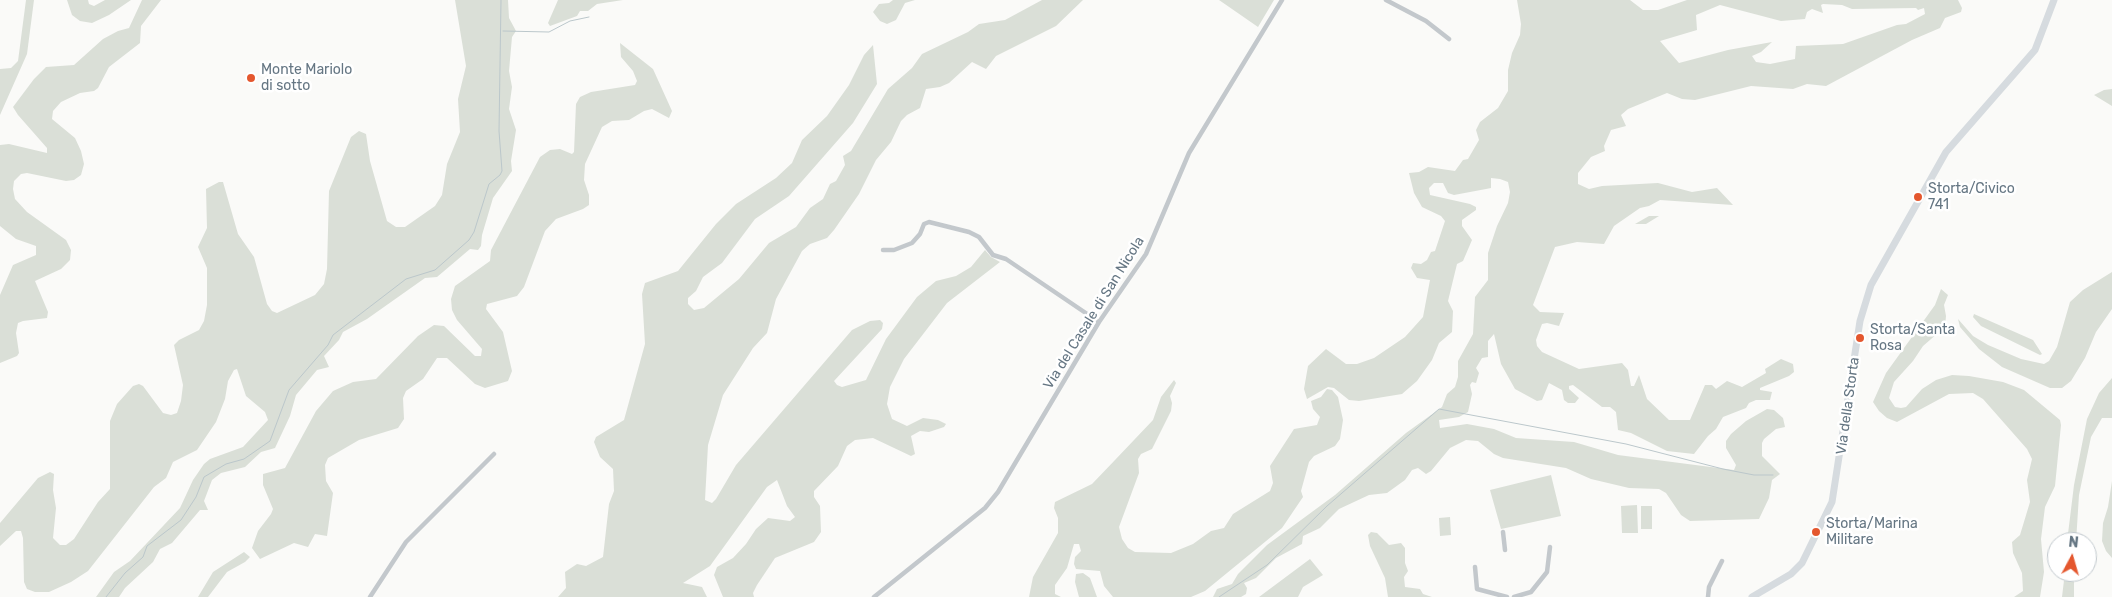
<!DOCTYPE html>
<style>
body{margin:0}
#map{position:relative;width:2112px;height:597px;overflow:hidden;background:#fafaf8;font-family:Rubik,sans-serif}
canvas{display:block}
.north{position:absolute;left:2047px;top:532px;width:50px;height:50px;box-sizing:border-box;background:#fff;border:1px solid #c1c8cd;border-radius:50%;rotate:6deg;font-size:14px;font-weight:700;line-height:20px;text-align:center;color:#657683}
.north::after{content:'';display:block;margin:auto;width:18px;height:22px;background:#e4572e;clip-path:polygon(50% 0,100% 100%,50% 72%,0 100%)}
</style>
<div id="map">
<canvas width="2112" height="597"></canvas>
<div class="north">N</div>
</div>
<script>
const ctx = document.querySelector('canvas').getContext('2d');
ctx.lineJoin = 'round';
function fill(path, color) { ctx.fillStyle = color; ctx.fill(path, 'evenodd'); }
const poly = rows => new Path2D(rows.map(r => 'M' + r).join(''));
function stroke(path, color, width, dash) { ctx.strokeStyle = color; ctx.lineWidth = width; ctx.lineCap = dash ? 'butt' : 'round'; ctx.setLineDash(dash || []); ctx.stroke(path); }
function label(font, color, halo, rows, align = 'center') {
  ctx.font = font + ' Rubik,sans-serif'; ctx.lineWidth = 5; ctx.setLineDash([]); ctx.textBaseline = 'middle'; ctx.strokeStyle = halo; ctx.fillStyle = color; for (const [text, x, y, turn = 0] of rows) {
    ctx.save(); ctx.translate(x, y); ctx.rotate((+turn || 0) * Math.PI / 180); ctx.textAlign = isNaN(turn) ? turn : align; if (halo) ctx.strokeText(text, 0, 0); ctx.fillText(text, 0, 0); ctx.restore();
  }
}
fill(poly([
 [26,0,34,0,27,54,0,115,0,69,11,68,18,61],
 [67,0,88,0,89,4,94,6,105,0,131,0,109,15,92,23,80,21,72,15],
 [142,0,161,0,141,26,140,43,109,67,98,88,94,91,80,93,61,102,53,111,52,119,75,138,81,151,84,164,81,175,74,180,66,181,27,173,21,174,14,181,13,189,15,199,27,212,66,240,71,250,70,260,61,269,35,281,48,312,47,318,23,321,18,323,16,333,19,353,17,356,0,363,0,295,13,265,36,255,36,246,16,239,0,226,0,145,9,144,47,153,47,148,18,115,13,107,34,79,46,67,74,65,103,39,118,31,129,28],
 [455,0,508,0,509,18,516,31,512,37,509,71,512,87,509,109,516,130,511,161,512,171,493,198,482,235,481,246,478,250,470,249,437,277,425,278,367,319,343,332,339,340,324,356,329,367,317,370,296,395,290,416,275,448,261,452,245,467,221,473,212,480,204,501,208,510,200,510,172,543,160,549,153,562,125,588,119,597,96,597,114,572,130,561,180,508,193,480,204,464,210,459,243,447,268,420,265,412,246,396,237,369,234,370,228,381,225,399,216,422,197,450,173,462,166,478,154,487,88,571,71,582,49,592,35,592,27,589,24,582,23,538,21,531,16,531,0,546,0,523,38,478,50,472,54,474,53,490,56,508,53,538,60,545,66,545,74,539,98,502,110,489,110,421,117,404,133,386,139,384,143,386,163,413,171,415,177,413,181,401,183,385,174,345,179,340,199,330,204,321,207,305,207,268,198,247,207,228,206,189,219,182,223,182,238,234,254,257,267,304,272,311,277,313,315,295,324,284,327,269,329,191,351,137,359,131,366,134,370,161,387,221,396,227,405,227,435,206,442,195,447,164,460,132,458,99,466,66],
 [558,0,623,0,597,4,588,11,580,11,577,16,550,26,548,23],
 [893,0,915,0,905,3,896,20,887,24,880,21,873,12,879,4,889,3],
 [1042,0,1083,0,1056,26,996,56,986,69,972,62,949,83,940,87,926,89,920,108,907,115,901,121,891,142,876,160,859,194,834,230,827,238,810,244,802,251,776,299,767,333,753,348,723,395,708,445,705,500,712,503,716,499,736,465,852,330,870,321,880,320,883,323,882,329,834,381,837,385,842,387,866,380,886,339,917,297,936,281,956,276,971,267,985,250,991,257,1000,262,947,303,904,359,890,387,887,404,892,419,907,426,923,418,938,420,946,424,944,427,929,432,920,431,911,436,915,454,911,456,873,438,855,440,847,446,838,466,814,491,814,497,820,506,821,532,814,542,775,558,757,585,753,593,754,597,723,597,714,575,717,567,733,558,746,544,756,529,768,518,790,521,795,517,787,506,777,480,767,487,710,566,683,583,702,587,707,597,558,597,566,588,565,572,577,564,586,566,603,557,609,504,614,491,613,469,600,457,594,442,596,437,624,420,645,344,642,294,645,283,678,271,716,224,736,204,776,178,792,163,802,140,827,116,849,85,864,55,873,45,877,84,853,123,789,196,755,219,722,263,703,277,696,291,688,298,688,304,694,310,704,308,739,279,769,243,796,227,810,208,823,199,830,184,836,181,845,165,843,156,851,151,888,89,912,68,922,54,968,32,979,24,1005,20],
 [1219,0,1274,0,1258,27],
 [1517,0,1630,0,1643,10,1658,10,1687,0,1958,0,1962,8,1961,12,1945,18,1940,28,1912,40,1826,86,1807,84,1793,89,1751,86,1695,100,1682,99,1667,93,1628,109,1621,115,1626,126,1611,130,1604,146,1605,151,1591,157,1578,173,1578,184,1589,189,1602,186,1658,183,1692,192,1717,188,1733,205,1660,200,1649,206,1640,208,1614,226,1604,244,1577,242,1555,247,1533,305,1540,312,1564,313,1559,326,1547,323,1542,324,1536,340,1537,346,1542,352,1579,369,1622,363,1628,370,1631,386,1634,386,1639,375,1647,399,1669,420,1690,420,1705,385,1712,385,1716,389,1727,381,1742,387,1766,373,1765,369,1781,359,1793,364,1794,372,1789,376,1760,388,1760,390,1772,392,1770,400,1756,400,1749,403,1746,408,1723,417,1716,429,1708,436,1694,454,1667,451,1631,433,1618,430,1616,412,1610,407,1602,407,1573,385,1569,386,1569,389,1579,398,1575,403,1568,403,1564,400,1562,390,1549,383,1542,400,1537,401,1515,389,1501,364,1494,334,1488,341,1488,357,1482,358,1476,368,1479,373,1476,383,1472,382,1470,385,1472,394,1468,412,1459,417,1439,420,1440,428,1467,424,1494,429,1516,438,1574,442,1618,455,1734,470,1736,465,1726,448,1726,441,1731,434,1746,421,1767,409,1774,410,1783,418,1785,427,1776,429,1764,439,1762,443,1762,456,1780,474,1772,480,1769,498,1759,519,1690,521,1681,515,1666,493,1659,489,1629,488,1591,479,1566,468,1503,458,1494,454,1478,441,1466,440,1450,448,1431,471,1426,474,1418,468,1412,470,1405,480,1387,493,1369,495,1339,509,1320,528,1303,536,1302,544,1276,558,1256,578,1244,583,1247,588,1246,594,1241,597,1213,597,1217,589,1232,584,1238,574,1267,545,1335,495,1406,433,1442,407,1447,394,1455,387,1458,377,1458,361,1473,334,1475,297,1488,280,1488,253,1497,226,1508,203,1510,192,1508,182,1500,179,1491,178,1491,188,1486,189,1454,195,1448,193,1443,183,1434,183,1429,188,1430,195,1470,204,1476,207,1476,210,1462,220,1462,226,1472,240,1463,261,1457,264,1448,301,1453,311,1452,332,1439,343,1432,360,1417,381,1402,394,1359,401,1349,400,1334,388,1328,387,1307,399,1304,389,1308,366,1326,349,1346,364,1357,364,1374,358,1405,337,1423,317,1430,280,1417,278,1411,268,1413,263,1421,264,1427,260,1431,252,1435,251,1445,221,1441,216,1422,207,1414,193,1409,173,1419,172,1428,167,1455,171,1463,160,1468,159,1479,140,1476,130,1480,122,1498,108,1508,91,1508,70,1512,53,1520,35,1521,24],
 [1823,4,1842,5,1852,9,1916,8,1918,10,1924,8,1925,14,1906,24,1897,25,1843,44,1796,46,1795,59,1770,64,1756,62,1752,56,1761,52,1772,42,1728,50,1679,63,1660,41,1697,30,1696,15,1720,5,1781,21,1805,19,1807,12,1812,9,1823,13,1821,5],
 [620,43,653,69,672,111,669,118,652,109,644,111,629,120,612,121,602,127,585,164,584,180,589,195,589,205,583,209,556,219,545,231,524,287,517,296,487,304,486,309,503,332,512,371,508,381,485,388,475,384,447,358,437,358,423,379,406,391,403,398,404,419,398,428,359,440,328,458,325,465,326,481,333,493,327,536,315,534,308,547,294,543,260,559,252,548,258,531,271,514,273,509,263,485,263,474,285,468,316,411,333,391,353,382,376,379,418,336,434,325,444,326,475,356,481,356,482,349,457,320,452,310,451,299,455,286,490,261,491,250,540,157,550,150,560,149,572,154,574,152,576,104,580,97,591,92,635,85,637,81,633,71,621,57],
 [2112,89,2112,106,2094,95,2104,90],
 [1649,216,1659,216,1646,224,1635,224],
 [2112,272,2112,309,2096,332,2085,358,2071,381,2062,388,2050,388,2002,367,1979,349,1960,327,1958,319,1973,336,1988,345,2021,359,2044,364,2049,361,2057,347,2070,302,2083,290],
 [1941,289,1948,295,1944,305,1946,316,1945,327,1923,346,1913,361,1894,382,1889,398,1895,407,1901,408,1906,407,1922,389,1936,380,1952,375,1969,376,2003,382,2024,390,2060,420,2061,425,2055,486,2045,507,2041,539,2044,572,2040,597,2014,597,2023,591,2022,573,2013,553,2012,542,2020,535,2030,502,2027,480,2032,459,2027,449,1983,399,1973,393,1949,394,1897,422,1887,418,1879,411,1873,402,1886,373,1935,305],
 [1974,314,2033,340,2042,354,2040,355,1981,326,1973,317],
 [2112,378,2112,418,2102,418,2091,437,2079,495,2076,542,2067,542,2074,485,2087,419,2099,393],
 [1174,380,1176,383,1170,396,1172,403,1171,411,1152,449,1141,454,1138,459,1139,473,1119,527,1122,539,1128,548,1135,552,1171,553,1193,544,1211,531,1224,528,1233,514,1270,491,1273,483,1270,466,1294,429,1317,425,1320,417,1313,409,1311,401,1321,397,1327,389,1332,390,1338,397,1343,420,1340,439,1335,446,1314,456,1309,462,1301,491,1303,497,1282,528,1205,591,1191,597,1113,597,1104,586,1100,571,1076,569,1074,564,1075,557,1081,551,1079,544,1074,544,1067,568,1055,585,1055,594,1061,597,1029,597,1033,577,1058,533,1058,518,1054,508,1055,502,1092,484,1115,460,1153,420,1161,397],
 [1551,475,1561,516,1501,529,1490,490],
 [2112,481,2112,558,2106,551,2102,541,2103,523,2108,507],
 [1637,505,1638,533,1622,533,1621,506],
 [1641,506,1652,506,1652,529,1641,529],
 [1450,517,1451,535,1440,536,1439,518],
 [1371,532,1377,533,1389,545,1401,543,1405,548,1405,563,1408,571,1404,577,1405,587,1420,589,1423,594,1432,597,1388,597,1385,578,1370,546,1368,535],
 [244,552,250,557,245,562,227,572,208,597,198,597,213,572],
 [1310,559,1323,575,1303,587,1298,597,1259,597],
 [2065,572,2074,572,2074,597,2062,597],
 [1083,573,1090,578,1097,597,1079,597,1075,582,1076,574]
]), '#dadfd7');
stroke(poly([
 [503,31,549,32,570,21,589,17],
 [106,597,125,573,143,557,147,546,181,520,196,497,204,477,226,464,244,459,270,441,289,390,328,345,333,335,406,279,435,270,469,240,474,232,489,184,500,175,502,171,499,131,501,0],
 [1219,597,1267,565,1327,506,1439,409,1626,444,1723,469,1754,475,1773,475]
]), '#bbc7cb', 1);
stroke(poly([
 [1386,0,1426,21,1449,39],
 [883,250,894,250,912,243,920,234,924,224,929,222,969,232,979,237,993,255,1006,259,1099,322],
 [1503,532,1505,550],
 [1475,567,1477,589,1507,597],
 [370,597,406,542,494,454],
 [874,597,985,508,998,492,1099,322,1146,254,1189,153,1282,0],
 [1514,597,1531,592,1547,572,1550,547],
 [1708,597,1709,587,1722,561]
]), '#c3c8cc', 4.5);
stroke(poly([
 [1752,597,1791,574,1802,563,1832,502,1860,321,1871,285,1946,152,2035,50,2054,0]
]), '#d6dbdf', 7);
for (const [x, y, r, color] of [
 [251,78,5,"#e4572e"],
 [1918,197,5,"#e4572e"],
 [1860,338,5,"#e4572e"],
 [1816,532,5,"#e4572e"]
]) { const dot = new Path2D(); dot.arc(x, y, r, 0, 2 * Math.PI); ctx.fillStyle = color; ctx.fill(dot); stroke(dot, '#fff', 2); }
label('14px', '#657683', '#fff', [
 ["Monte Mariolo",261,70],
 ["di sotto",261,86],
 ["Storta/Civico",1928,189],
 ["741",1928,205],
 ["Storta/Santa",1870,330],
 ["Rosa",1870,346],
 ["Storta/Marina",1826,524],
 ["Militare",1826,540]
], 'left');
label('14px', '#657683', '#fff', [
 ["Via del Casale di San Nicola",1094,313,-58],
 ["Via della Storta",1848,406,-82]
]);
</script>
